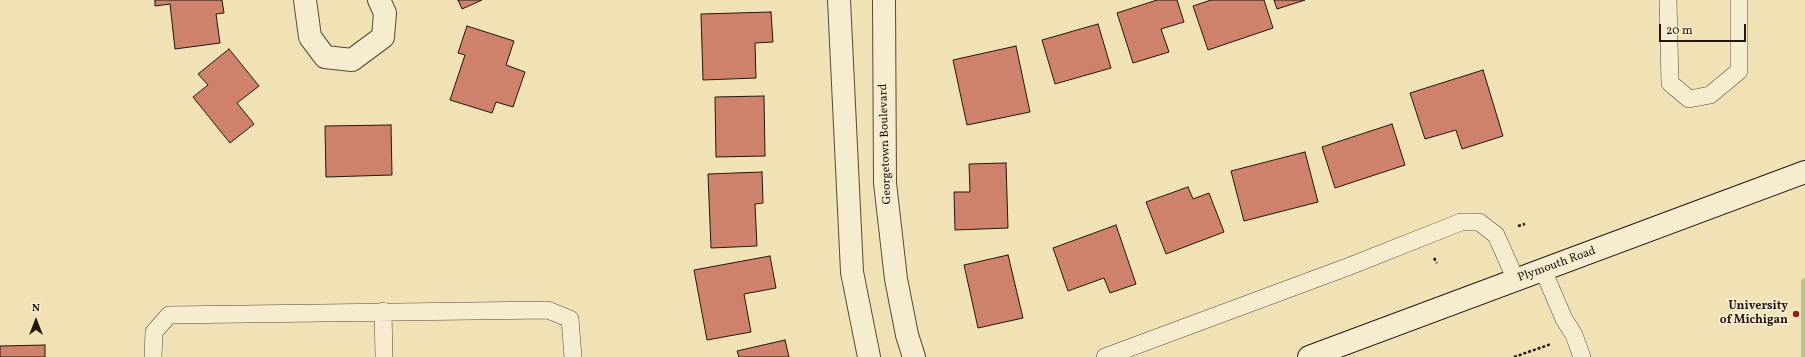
<!DOCTYPE html>
<style>
body{margin:0}
#map{position:relative;width:1805px;height:357px;overflow:hidden;background:#f1e2b5;font-family:Vollkorn,serif}
canvas{display:block}
.north{position:absolute;left:16px;top:301px;width:40px;height:40px;-webkit-text-stroke:3px #f6eccf;paint-order:stroke;rotate:0deg;font-size:11px;font-weight:700;line-height:16px;text-align:center;color:#24150d}
.north::after{content:'';display:block;margin:auto;width:14px;height:18px;background:#24150d;clip-path:polygon(50% 0,100% 100%,50% 72%,0 100%)}
.scale{position:absolute;left:1659px;top:24px;width:87px;height:18px;box-sizing:border-box;border:2px solid #24150d;border-top:0;padding-left:5px;font-size:12px;line-height:14px;white-space:nowrap;color:#24150d;-webkit-text-stroke:3px #f6eccf;paint-order:stroke}
</style>
<div id="map">
<canvas width="1805" height="357"></canvas>
<div class="north">N</div>
<div class="scale">20 m</div>
</div>
<script>
const ctx = document.querySelector('canvas').getContext('2d');
ctx.lineJoin = 'round';
function fill(path, color) { ctx.fillStyle = color; ctx.fill(path, 'evenodd'); }
const poly = rows => new Path2D(rows.map(r => 'M' + r).join(''));
function stroke(path, color, width, dash) { ctx.strokeStyle = color; ctx.lineWidth = width; ctx.lineCap = dash ? 'butt' : 'round'; ctx.setLineDash(dash || []); ctx.stroke(path); }
function label(font, color, halo, rows, align = 'center') {
  ctx.font = font + ' Vollkorn,serif'; ctx.lineWidth = 4; ctx.setLineDash([]); ctx.textBaseline = 'middle'; ctx.strokeStyle = halo; ctx.fillStyle = color; for (const [text, x, y, turn = 0] of rows) {
    ctx.save(); ctx.translate(x, y); ctx.rotate((+turn || 0) * Math.PI / 180); ctx.textAlign = isNaN(turn) ? turn : align; if (halo) ctx.strokeText(text, 0, 0); ctx.fillText(text, 0, 0); ctx.restore();
  }
}
fill(poly([
 [1805,278,1805,357,1801,357,1801,280]
]), '#b6c491');
const building = poly([
 [155,0,222,0,224,13,216,14,220,43,175,49,170,4,155,6,155,0],
 [458,0,482,0,462,9,458,0],
 [1157,0,1177,0,1184,22,1161,29,1169,52,1133,63,1117,13,1157,0],
 [1211,0,1264,0,1273,28,1208,50,1193,6,1211,0],
 [1274,0,1305,0,1277,9,1274,0],
 [771,12,773,42,755,43,756,78,703,80,701,14,771,12],
 [1098,24,1111,68,1055,84,1042,40,1098,24],
 [467,26,514,41,506,65,525,72,513,107,496,102,492,113,450,100,465,55,458,53,467,26],
 [1016,46,1030,112,967,125,953,60,1016,46],
 [229,49,259,86,237,103,254,124,230,143,193,97,208,85,198,74,229,49],
 [1483,70,1503,136,1462,149,1456,130,1425,139,1410,93,1483,70],
 [764,96,765,156,716,157,715,97,764,96],
 [1392,124,1405,165,1335,188,1322,147,1392,124],
 [391,125,392,175,326,177,325,126,391,125],
 [1305,152,1318,202,1244,221,1231,171,1305,152],
 [1006,163,1008,228,955,230,954,192,970,192,969,164,1006,163],
 [762,172,763,203,755,204,757,246,711,248,708,174,762,172],
 [1188,187,1193,199,1209,193,1224,232,1166,254,1146,202,1188,187],
 [1116,225,1136,284,1110,293,1104,278,1068,291,1053,248,1116,225],
 [1008,255,1023,318,978,328,964,265,1008,255],
 [770,256,776,288,744,294,751,332,707,340,694,270,770,256],
 [785,340,789,357,739,357,737,351,785,340],
 [45,345,45,357,0,357,0,346,45,345]
]);
fill(building, '#ce826c');
stroke(building, '#24150d', 1);
const service = poly([
 [1668,0,1670,83,1689,99,1710,95,1739,71,1739,0],
 [1543,270,1564,319,1574,335,1582,357],
 [383,311,384,357],
 [153,357,154,332,169,315,548,310,570,319,573,357],
 [1105,357,1350,266,1461,222,1479,222,1496,235,1516,280]
]);
const minor = poly([
 [305,0,310,37,325,57,352,60,383,37,385,13,379,0],
 [839,0,852,272,869,357],
 [884,0,885,183,896,279,907,335,914,357]
]);
const secondary = poly([
 [1309,357,1805,172]
]);
stroke(service, '#574837', 18);
stroke(minor, '#574837', 24);
stroke(secondary, '#24150d', 24);
stroke(poly([
 [1518,226,1525,224],
 [1434,258,1437,263],
 [1514,357,1551,344]
]), '#24150d', 2.5, [3, 2]);
stroke(service, '#f6eccf', 17);
stroke(minor, '#f6eccf', 22);
stroke(secondary, '#f6eccf', 22);
for (const [x, y, r, color] of [
 [1796,314,4,"#8f2418"]
]) { const dot = new Path2D(); dot.arc(x, y, r, 0, 2 * Math.PI); ctx.fillStyle = color; ctx.fill(dot); stroke(dot, '#f6eccf', 1.5); }
label('12px', '#24150d', '#f6eccf', [
 ["Georgetown Boulevard",886,144,-92],
 ["Plymouth Road",1557,265,-20]
]);
label('bold 12px', '#24150d', '#f6eccf', [
 ["University",1788,307],
 ["of Michigan",1788,321]
], 'right');
</script>
